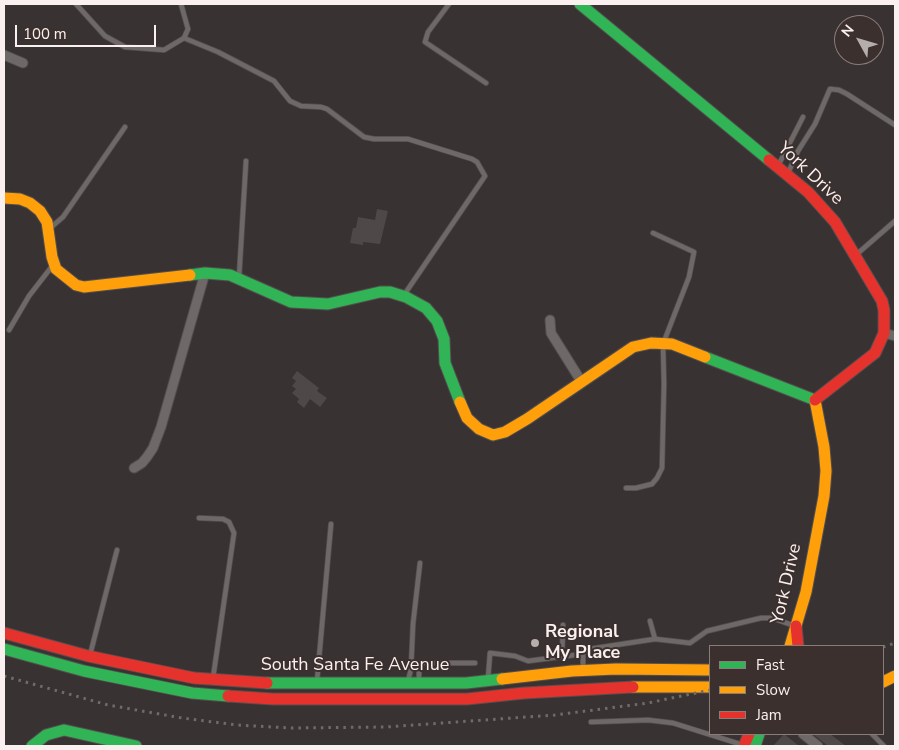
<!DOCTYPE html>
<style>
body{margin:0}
#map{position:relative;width:899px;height:750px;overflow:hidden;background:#383232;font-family:"Nunito Sans",sans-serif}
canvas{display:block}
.frame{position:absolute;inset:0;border:5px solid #f9f0ef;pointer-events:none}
.legend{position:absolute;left:709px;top:645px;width:175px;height:90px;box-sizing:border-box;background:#3c302e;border:1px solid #887d7b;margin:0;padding:6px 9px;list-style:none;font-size:15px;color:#f9f0ef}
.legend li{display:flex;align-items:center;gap:10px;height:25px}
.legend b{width:25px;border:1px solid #887d7b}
.north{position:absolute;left:834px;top:15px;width:50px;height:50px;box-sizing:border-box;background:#3c302e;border:1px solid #887d7b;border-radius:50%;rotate:309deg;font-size:14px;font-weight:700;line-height:20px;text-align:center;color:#f9f0ef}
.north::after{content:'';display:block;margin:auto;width:18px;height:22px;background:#b5aead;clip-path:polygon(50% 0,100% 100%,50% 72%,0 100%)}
.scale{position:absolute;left:15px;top:25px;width:141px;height:22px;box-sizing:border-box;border:2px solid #f9f0ef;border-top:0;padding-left:6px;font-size:15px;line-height:18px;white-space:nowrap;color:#f9f0ef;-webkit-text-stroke:4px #3c302e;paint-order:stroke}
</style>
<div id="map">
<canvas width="899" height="750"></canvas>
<div class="frame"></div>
<ul class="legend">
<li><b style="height:6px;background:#30b455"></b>Fast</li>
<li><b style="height:6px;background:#ff9f0a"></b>Slow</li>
<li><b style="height:6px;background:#e5322d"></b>Jam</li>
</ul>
<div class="north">N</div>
<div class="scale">100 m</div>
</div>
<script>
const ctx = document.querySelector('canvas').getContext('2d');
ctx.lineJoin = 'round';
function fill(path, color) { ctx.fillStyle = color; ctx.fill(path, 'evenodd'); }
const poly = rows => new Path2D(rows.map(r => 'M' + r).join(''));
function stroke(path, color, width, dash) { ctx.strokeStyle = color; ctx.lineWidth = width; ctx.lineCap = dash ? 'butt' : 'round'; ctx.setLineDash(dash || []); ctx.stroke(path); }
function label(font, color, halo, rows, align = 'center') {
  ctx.font = font + ' "Nunito Sans",sans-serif'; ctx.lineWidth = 4; ctx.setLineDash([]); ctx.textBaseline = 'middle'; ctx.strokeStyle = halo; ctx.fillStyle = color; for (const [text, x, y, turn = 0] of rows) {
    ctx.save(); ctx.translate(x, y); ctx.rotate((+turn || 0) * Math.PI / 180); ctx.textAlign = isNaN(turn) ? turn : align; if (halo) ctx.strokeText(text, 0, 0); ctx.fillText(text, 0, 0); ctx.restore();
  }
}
fill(poly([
 [377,209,388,211,380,244,363,242,363,245,350,243,353,228,356,228,358,217,375,220],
 [297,371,319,388,317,391,327,398,320,407,310,399,304,408,297,402,299,399,292,393,296,389,292,386,296,381,292,378],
 [784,734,799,746,773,746],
 [813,734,830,734,846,746,828,746]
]), '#4e4948');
const lane = poly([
 [76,4,105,36,125,47,164,50,184,38,188,29,181,4],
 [449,4,428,32,425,42,486,83],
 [184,38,218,52,274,81,290,101,301,106,321,107,327,109,364,137,374,139,408,139,472,159,477,162,485,176,404,295],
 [778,166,803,117],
 [788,173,798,151,815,124,830,89,839,90,847,94,895,125],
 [49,229,63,217,125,127],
 [857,254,895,221],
 [239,278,246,161],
 [9,330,29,296,53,265],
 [626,488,636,488,652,484,657,478,662,468,664,384,663,344,689,277,694,252,653,233],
 [199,518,223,519,229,522,234,533,213,678],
 [655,639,690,643,707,631,761,618,772,618,795,626],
 [90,655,117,550],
 [562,657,563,625],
 [583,669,583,650,655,639,650,621],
 [488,679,490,653,515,656,528,661,583,654],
 [317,681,331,524],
 [408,681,411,669,413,624,420,563],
 [419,681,419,663,475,663],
 [591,722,648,720,673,723,743,745],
 [872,734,884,746]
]);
const street = poly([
 [4,55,23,63],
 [550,320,551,333,581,381],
 [884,333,895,336],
 [134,468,142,463,147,457,153,448,161,427,205,273],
 [803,734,818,746]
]);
const fast = poly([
 [580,4,769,160],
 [190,275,205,273,230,275,291,302,328,304,380,292,390,292,406,297,426,308,437,321,444,339,445,363,460,402],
 [705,357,815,400],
 [4,649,84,671,192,693,228,696],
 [267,683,466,683,502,679],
 [32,746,46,735,64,730,136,746],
 [755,746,759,734]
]);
const slow = poly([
 [4,198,20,199,30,203,40,211,47,222,52,257,56,269,76,285,84,287,190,275],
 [460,402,467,418,479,429,493,435,505,432,527,419,633,347,651,343,672,344,705,357],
 [790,646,806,592,824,496,826,471,824,447,815,400],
 [502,679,572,671,616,669,710,670],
 [883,682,895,676],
 [633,687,710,687]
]);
const jam = poly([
 [769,160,808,192,835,222,882,301,884,310,884,333,875,353,815,400],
 [796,626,798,646],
 [4,633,88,656,194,678,267,683],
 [228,696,273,699,467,699,524,693,633,687],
 [744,746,749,734]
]);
stroke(lane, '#534e4d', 6);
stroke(street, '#534e4d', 11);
stroke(fast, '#534e4d', 13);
stroke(slow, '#534e4d', 13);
stroke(jam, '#534e4d', 13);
stroke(lane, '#6e6868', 4.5);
stroke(street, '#6e6868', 9);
stroke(fast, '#30b455', 11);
stroke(slow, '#ff9f0a', 11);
stroke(jam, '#e5322d', 11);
stroke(poly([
 [883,647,895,643],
 [4,676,108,705,182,718,237,725,291,728,386,727,555,715,648,703,710,690]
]), '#6f6b6a', 3, [2.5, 5]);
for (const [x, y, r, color] of [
 [535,643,5,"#b5aead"]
]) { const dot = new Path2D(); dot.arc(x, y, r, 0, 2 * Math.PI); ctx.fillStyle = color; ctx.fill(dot); stroke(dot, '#3c302e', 2); }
label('18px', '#f9f0ef', '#3c302e', [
 ["York Drive",810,174,43],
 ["York Drive",787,584,-77],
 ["South Santa Fe Avenue",355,666]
]);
label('bold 18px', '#f9f0ef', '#3c302e', [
 ["Regional",545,633],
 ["My Place",545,654]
], 'left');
</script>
